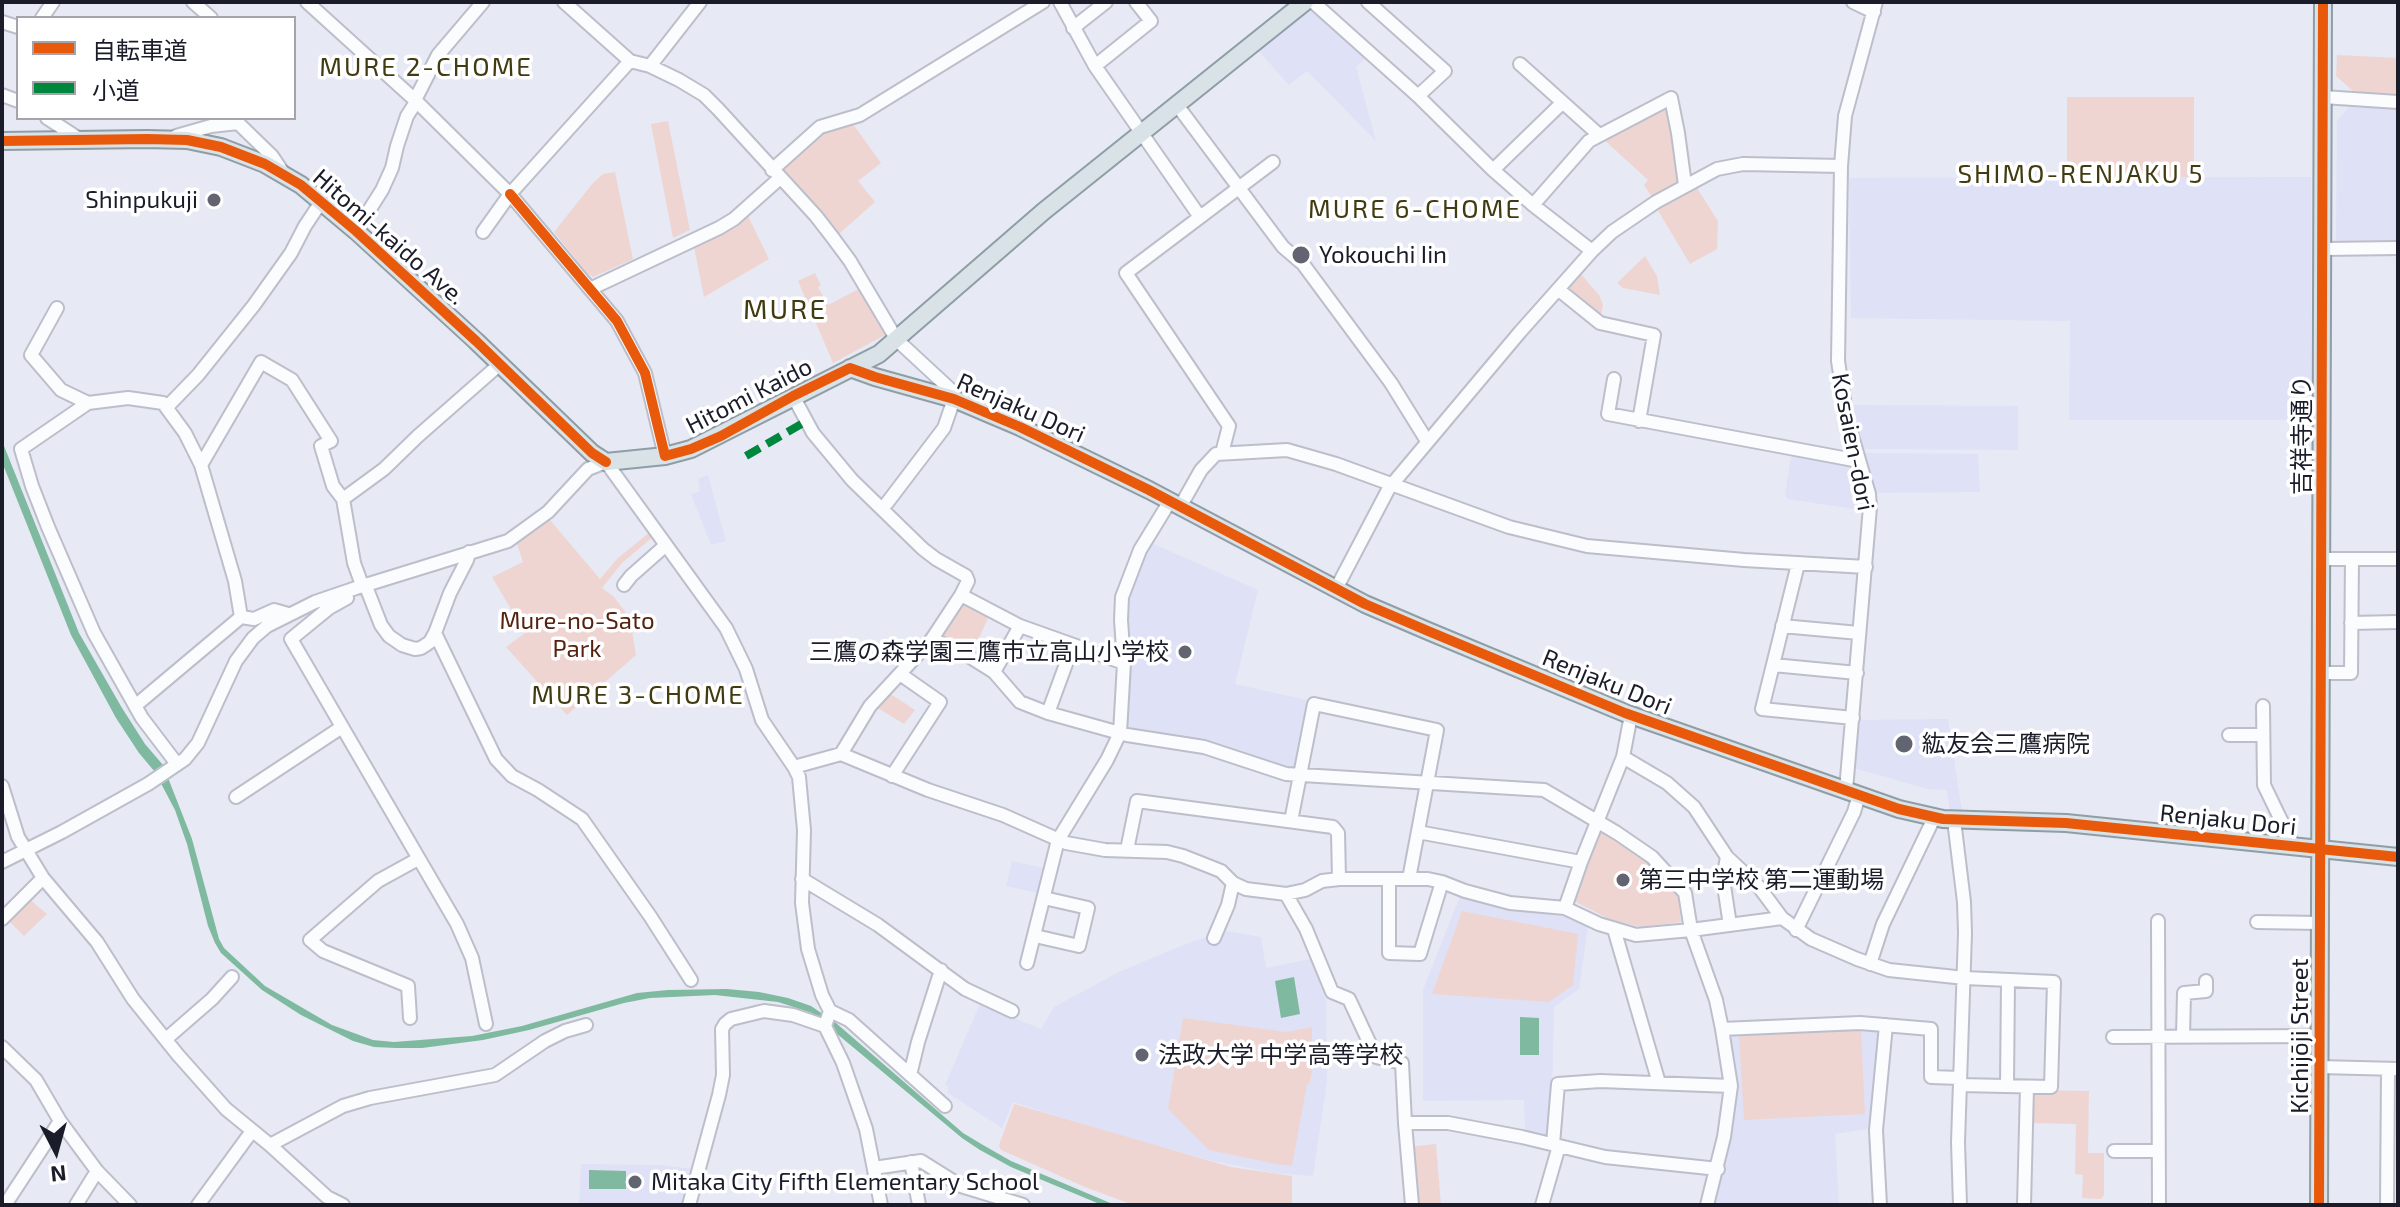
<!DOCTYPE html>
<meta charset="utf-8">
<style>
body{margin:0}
#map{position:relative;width:2400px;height:1207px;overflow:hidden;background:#e7e9f5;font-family:"Exo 2","Noto Sans JP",sans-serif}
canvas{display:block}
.frame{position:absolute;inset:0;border:4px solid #1b1c2a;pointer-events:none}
.legend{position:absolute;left:16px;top:16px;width:280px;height:104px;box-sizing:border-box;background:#fff;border:2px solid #a4a4aa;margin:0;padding:10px 14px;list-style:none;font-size:24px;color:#1b1c2a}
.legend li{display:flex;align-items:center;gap:16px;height:40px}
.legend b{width:40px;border:2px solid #a4a4aa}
.north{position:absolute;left:16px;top:1111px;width:80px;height:80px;-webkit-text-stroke:6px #fff;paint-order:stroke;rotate:174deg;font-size:22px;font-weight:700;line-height:32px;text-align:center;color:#1b1c2a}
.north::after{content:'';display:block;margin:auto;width:28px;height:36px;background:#1b1c2a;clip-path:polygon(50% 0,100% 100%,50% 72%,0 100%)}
</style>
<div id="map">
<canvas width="2400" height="1207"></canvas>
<div class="frame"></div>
<ul class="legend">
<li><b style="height:10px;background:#e8590c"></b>自転車道</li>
<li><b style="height:10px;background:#00873e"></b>小道</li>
</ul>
<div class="north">N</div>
</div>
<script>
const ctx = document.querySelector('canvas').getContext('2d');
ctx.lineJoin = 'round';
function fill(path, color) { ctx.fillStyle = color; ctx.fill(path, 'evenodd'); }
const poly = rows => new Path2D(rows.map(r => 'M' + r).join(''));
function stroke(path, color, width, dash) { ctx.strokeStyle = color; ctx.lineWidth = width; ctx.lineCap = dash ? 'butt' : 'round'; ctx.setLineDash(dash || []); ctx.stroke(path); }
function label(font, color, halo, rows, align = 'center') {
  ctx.font = font + ' "Exo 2","Noto Sans JP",sans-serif'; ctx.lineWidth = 7; ctx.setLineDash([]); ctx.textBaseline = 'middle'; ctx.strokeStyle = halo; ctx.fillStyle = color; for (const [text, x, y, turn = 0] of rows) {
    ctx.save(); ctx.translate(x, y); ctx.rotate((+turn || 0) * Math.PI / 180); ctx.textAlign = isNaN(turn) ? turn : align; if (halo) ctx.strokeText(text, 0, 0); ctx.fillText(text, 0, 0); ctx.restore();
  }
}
fill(poly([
 [1311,4,1368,56,1356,67,1376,141,1307,71,1289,85,1256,48],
 [2349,107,2398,109,2398,246,2336,246,2337,121],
 [2311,177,2311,420,2069,420,2070,321,1851,318,1849,178],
 [1851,405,2018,406,2018,450,1863,449],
 [1864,453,1978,454,1980,492,1876,493],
 [1795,454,1852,465,1862,494,1863,507,1861,510,1788,499,1785,495,1791,457],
 [708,475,726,541,711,545,691,494,700,491,698,479],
 [1149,542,1258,590,1235,684,1311,701,1299,766,1295,770,1126,729,1125,601],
 [1948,719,1962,812,1950,813,1947,790,1928,789,1853,768,1860,720],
 [1012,861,1048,869,1042,894,1006,886],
 [1460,896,1509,909,1558,911,1588,926,1579,989,1554,1007,1551,1138,1525,1134,1524,1100,1423,1101,1423,990],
 [1221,930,1261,937,1266,968,1311,959,1326,1001,1327,1081,1313,1176,1274,1173,1213,1161,1103,1131,1013,1102,1002,1128,948,1093,948,1086,945,1085,980,1004,1041,1029,1054,1007,1119,972,1181,946,1208,936,1220,938],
 [1881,1027,1876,1114,1867,1129,1835,1134,1839,1205,1709,1205,1735,1085,1729,1033],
 [581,1164,660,1165,693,1169,684,1205,579,1205]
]), '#dfe1f6');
fill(poly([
 [2337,55,2398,58,2398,94,2354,92,2336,76],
 [2067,97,2194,97,2194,177,2067,176],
 [1669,102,1681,182,1653,199,1644,185,1648,180,1601,137],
 [668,121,690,230,673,238,651,124],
 [853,124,881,163,858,181,875,202,839,234,781,171,820,135],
 [615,172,633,259,593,277,587,273,554,232,593,183,603,174],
 [1697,188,1718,221,1717,249,1690,264,1657,209],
 [748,216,769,259,704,297,694,247,716,238],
 [1645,256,1657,276,1660,295,1623,288,1617,283],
 [815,273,821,285,818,287,828,305,859,289,887,334,833,363,798,281],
 [1581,274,1599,295,1603,305,1600,319,1567,289],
 [550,520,600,579,617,559,651,531,654,536,622,563,602,588,614,597,630,618,636,655,567,715,506,647,525,633,492,577,523,562,517,544],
 [961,601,990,614,972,653,943,641,942,637],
 [889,693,915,710,904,724,876,707],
 [1601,832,1649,863,1678,897,1681,922,1641,927,1609,919,1574,901],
 [28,898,47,914,24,936,7,919],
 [1462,911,1578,934,1573,985,1549,1002,1432,994],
 [1183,1018,1286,1032,1312,1027,1312,1072,1310,1083,1307,1084,1292,1166,1276,1164,1209,1150,1168,1109],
 [1861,1030,1865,1114,1744,1120,1739,1036],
 [2035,1090,2089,1091,2088,1153,2104,1153,2104,1195,2101,1199,2082,1198,2083,1175,2075,1174,2076,1124,2032,1123,2032,1096],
 [1014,1104,1231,1167,1292,1176,1292,1205,1133,1205,1085,1187,1001,1150,999,1145],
 [1436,1144,1441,1205,1413,1205,1408,1147]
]), '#efd5d2');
fill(poly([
 [2,441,79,633,122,708,145,744,163,765,192,839,219,939,224,948,265,986,332,1025,373,1040,394,1042,472,1036,522,1026,637,993,668,990,727,989,759,992,788,998,811,1006,836,1023,963,1133,983,1145,1011,1161,1115,1205,1102,1205,1011,1167,980,1150,962,1138,812,1013,778,1002,715,995,650,998,624,1003,529,1030,483,1040,422,1048,396,1048,374,1047,353,1041,301,1015,262,990,221,953,215,943,208,926,187,844,175,810,155,772,139,753,116,718,71,635,2,462],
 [1294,977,1300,1014,1281,1018,1275,981],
 [1520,1017,1539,1018,1539,1055,1520,1055],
 [589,1170,626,1171,626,1189,589,1189]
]), '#7eb9a0');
const minor = poly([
 [193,2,211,18],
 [307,2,415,100,510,194,617,321,645,373,665,456],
 [564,2,630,61,650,66,679,80,704,95,718,109,816,216,833,238,850,261,897,340,951,390,954,399,944,428,887,503],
 [1060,2,1095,66,1200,217],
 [1313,2,1418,96,1493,170,1533,205,1592,251],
 [1368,2,1445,71,1418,96],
 [1853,2,1874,12],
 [42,18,53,2],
 [2,22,18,27],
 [1073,28,1106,2],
 [1520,64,1598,134],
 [650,66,700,2],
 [1095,66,1151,21,1136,2],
 [2,95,18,101],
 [2323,97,2398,102],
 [415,100,438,55,483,2],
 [1177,105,1283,247,1303,264,1391,383,1427,441],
 [47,118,81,140],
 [176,136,211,126,238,123,272,156,284,174],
 [772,170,820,127,860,115,1043,2],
 [1493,170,1562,103],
 [1533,205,1589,141,1671,98,1678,133,1685,185],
 [356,231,382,190,392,168,397,146,407,116,416,102],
 [483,232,510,194,630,61],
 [2323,249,2398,248],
 [590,289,719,228,734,219,780,178],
 [1559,290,1600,323,1654,335,1639,421],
 [57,308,31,355,61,390,88,403,128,398,163,403,185,433,201,465,235,581,241,617,254,619,274,610,288,614],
 [1614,379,1608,414,1859,461],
 [793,396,813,433,852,480,923,549,936,559,966,576,968,581,961,595,932,639,970,657,994,672,1020,702,1048,713,1127,735,1204,747,1286,774,1544,790,1617,833,1652,857,1685,893,1691,930,1716,1000,1722,1029,1731,1086,1724,1137,1707,1205],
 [88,403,21,449,32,486,48,527,94,633,142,718,177,764],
 [167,407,198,375,254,305,291,253,305,226,321,202],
 [1222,453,1229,426,1126,273,1273,162],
 [201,465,261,362,292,380,331,441,321,446,333,486,343,499,354,563,362,585],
 [343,499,384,469,418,436,500,364],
 [1180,507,1201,470,1216,454,1287,450,1336,464,1509,527,1587,546,1744,560,1866,567],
 [2322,559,2398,559],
 [1798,564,1762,709,1853,718],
 [365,584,381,625,389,636,402,645,415,649,421,648,430,642,435,633,450,593,467,560,469,552],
 [624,585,631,576,666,545],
 [1336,589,1389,488,1520,332,1592,251,1612,232,1656,202,1717,169,1743,164,1841,166],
 [961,595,1020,626,1124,663],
 [347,598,329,608,291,639,457,924,472,958,486,1024],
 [2351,623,2398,622],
 [1782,626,1859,633],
 [435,633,496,759,512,776,538,790,582,819,650,916,691,980],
 [1773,665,1857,673],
 [994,672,1020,626],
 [2321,673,2351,673,2352,559],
 [135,706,241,617],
 [2263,706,2264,785,2294,847],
 [1048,713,1073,645],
 [2229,735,2263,735],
 [841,754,928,790,1003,815,1066,843,1105,850,1167,852,1183,856,1221,871,1233,883,1246,889,1286,894,1305,890,1322,881,1339,879],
 [1623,757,1667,783,1694,807,1727,857,1759,887,1782,918,1811,939,1857,959,1889,970,1965,978,2054,982,2051,1087,1960,1085],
 [794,767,841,754,870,706,932,639],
 [892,776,940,702,900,674],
 [2,786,18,837,43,878,97,942,133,999,178,1055,226,1109,270,1145,327,1197,343,1205],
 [1846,790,1870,507,1869,494,1847,419,1838,361,1841,166,1845,116,1876,2],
 [236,797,342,727],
 [1954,820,1964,902,1965,933,1958,1142,1960,1205],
 [1291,821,1314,704,1437,730,1409,879],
 [1418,832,1581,862],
 [1127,850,1137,801,1333,827,1338,833,1339,879,1428,879,1442,882,1465,891,1510,903,1565,908,1599,924,1636,935,1691,930,1782,918],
 [1727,857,1723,879,1730,925],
 [2,862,62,832,148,784,185,759,198,743,236,661,253,638,267,626,315,602,356,588,508,541,548,512,588,469,606,462,726,628,746,669,762,720,794,767,799,777,804,830,802,903,808,949,822,995,830,1011,825,1026,843,1063,866,1129,881,1205],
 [802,879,878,925,965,989,1012,1011],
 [1389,879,1389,953,1420,954,1442,882],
 [1286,894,1306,929,1332,992,1349,999,1376,1057,1402,1063,1405,1123,1412,1205],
 [1565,908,1581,862,1623,757,1631,715],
 [2,919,43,878],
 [2158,921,2159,1205],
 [2257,922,2320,923],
 [1614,929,1659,1083],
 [1796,930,1854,812,1859,795],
 [1035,936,1079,946,1088,908,1044,898],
 [1214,938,1228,905,1233,883],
 [1027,963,1058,840,1107,760,1120,733,1124,663,1121,620,1122,597,1140,550,1170,501],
 [1870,964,1883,924,1934,818],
 [830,1011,849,1020,945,1106],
 [410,1018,408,986,323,951,310,940,378,881,418,859],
 [1722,1029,1860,1023,1931,1029,1931,1077,1960,1078],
 [2183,1036,2184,993,2206,991,2206,981],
 [2113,1037,2320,1036],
 [166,1039,212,999,232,977],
 [2,1047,36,1080,60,1121,97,1171,130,1205],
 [2320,1067,2398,1069],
 [910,1075,918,1042,941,970],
 [2007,1086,2008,980],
 [1405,1123,1448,1123,1522,1137,1605,1157,1718,1169],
 [1553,1144,1558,1084,1600,1081,1731,1086],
 [270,1145,343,1106,370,1098,495,1075,545,1041,565,1031,586,1025],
 [2114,1151,2157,1151],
 [911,1162,919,1205],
 [874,1168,921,1161,961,1186,1023,1205],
 [5,1205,60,1121],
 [76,1205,97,1171],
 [198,1205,252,1131],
 [689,1205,719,1095,723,1075,722,1029,725,1024,731,1019,764,1011,793,1015,825,1026],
 [1542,1205,1559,1146],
 [1880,1205,1876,1130,1886,1025],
 [2024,1205,2027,1087],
 [2387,1205,2388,1069]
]);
const major = poly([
 [2,141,147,139,187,140,221,147,265,164,301,185,356,231,476,341,592,453,606,462,665,456,691,449,879,354,1044,211,1305,2],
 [850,368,875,377,954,399,1020,427,1149,490,1365,604,1428,631,1625,713,1899,809,1943,819,2066,823,2398,857],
 [2319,1205,2323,2]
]);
stroke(minor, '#bcbeca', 16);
stroke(major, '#8e9da6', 20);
stroke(minor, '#fbfcfe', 12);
stroke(major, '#d9e2e6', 16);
stroke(poly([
 [746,456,803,423]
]), '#00873e', 8, [16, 8]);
stroke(poly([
 [2,141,147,139,187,140,221,147,265,164,301,185,356,231,476,341,592,453,606,462],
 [510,194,617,321,645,373,665,456,691,449,721,436,793,396,850,368,875,377,954,399,1020,427,1149,490,1365,604,1428,631,1625,713,1899,809,1943,819,2066,823,2398,857],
 [2319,1205,2323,2]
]), '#e8590c', 10);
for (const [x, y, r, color] of [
 [214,200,8,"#626471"],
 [1301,255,10,"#626471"],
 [1185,652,8,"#626471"],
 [1904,744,10,"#626471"],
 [1623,880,8,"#626471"],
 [1142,1055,8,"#626471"],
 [635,1182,8,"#626471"]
]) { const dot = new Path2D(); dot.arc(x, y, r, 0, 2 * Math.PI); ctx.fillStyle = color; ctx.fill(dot); stroke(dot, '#fff', 3); }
label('24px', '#1b1c2a', '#fff', [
 ["Shinpukuji",198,200,"right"],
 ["Yokouchi Iin",1319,255],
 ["三鷹の森学園三鷹市立高山小学校",1169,652,"right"],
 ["紘友会三鷹病院",1922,744],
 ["第三中学校 第二運動場",1639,880],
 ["法政大学 中学高等学校",1158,1055],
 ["Mitaka City Fifth Elementary School",651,1182]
], 'left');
label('24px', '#1b1c2a', '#fff', [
 ["Hitomi-kaido Ave.",389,237,41],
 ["Hitomi Kaido",749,396,-27],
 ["Renjaku Dori",1021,408,24],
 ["吉祥寺通り",2302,435,-90],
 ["Kosaien-dori",1853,442,79],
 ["Renjaku Dori",1607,682,22],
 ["Renjaku Dori",2228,820,6],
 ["Kichijōji Street",2300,1036,-90]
]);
label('24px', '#54220f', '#fff', [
 ["Mure-no-Sato",577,621],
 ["Park",577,649]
]);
ctx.letterSpacing = '2px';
label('26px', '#413b11', '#fff', [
 ["MURE 2-CHOME",426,67],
 ["SHIMO-RENJAKU 5",2081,174],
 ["MURE 6-CHOME",1415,209],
 ["MURE 3-CHOME",638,695]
]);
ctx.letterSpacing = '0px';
ctx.letterSpacing = '2px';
label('28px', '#413b11', '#fff', [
 ["MURE",785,310]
]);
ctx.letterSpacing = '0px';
</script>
